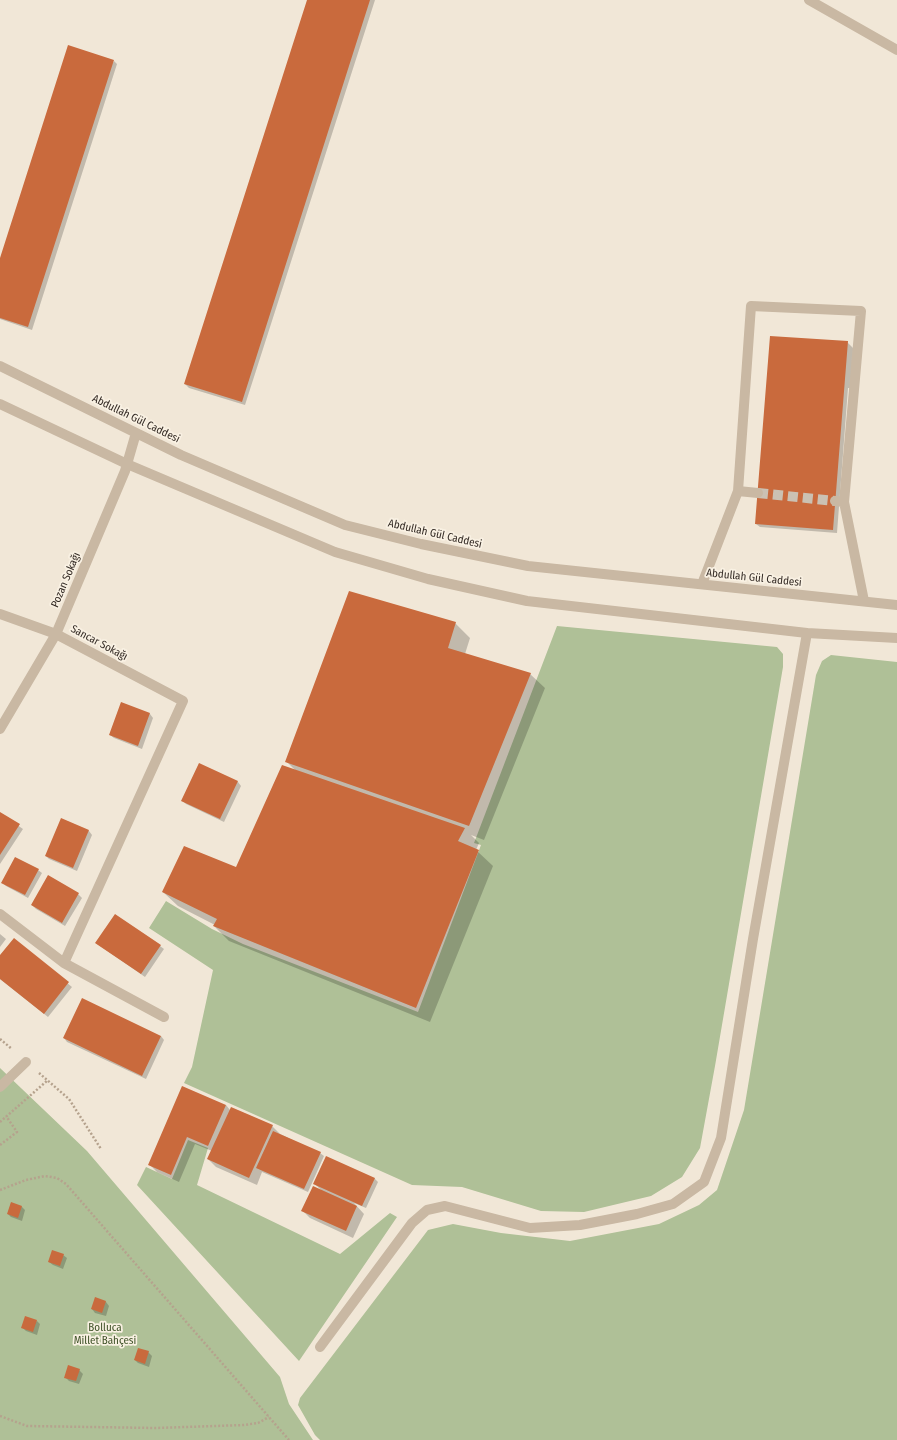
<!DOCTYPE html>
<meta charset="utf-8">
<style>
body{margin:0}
canvas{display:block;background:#f1e7d7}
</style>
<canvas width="897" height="1440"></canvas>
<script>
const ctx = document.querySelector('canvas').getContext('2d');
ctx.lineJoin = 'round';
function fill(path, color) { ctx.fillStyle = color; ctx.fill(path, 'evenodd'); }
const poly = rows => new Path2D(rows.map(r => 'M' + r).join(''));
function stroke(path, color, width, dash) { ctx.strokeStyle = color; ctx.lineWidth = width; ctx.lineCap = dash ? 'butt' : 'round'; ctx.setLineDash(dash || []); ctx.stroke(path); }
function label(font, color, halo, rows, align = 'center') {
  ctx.font = font + ' "Fira Sans Condensed",sans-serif'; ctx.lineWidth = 3.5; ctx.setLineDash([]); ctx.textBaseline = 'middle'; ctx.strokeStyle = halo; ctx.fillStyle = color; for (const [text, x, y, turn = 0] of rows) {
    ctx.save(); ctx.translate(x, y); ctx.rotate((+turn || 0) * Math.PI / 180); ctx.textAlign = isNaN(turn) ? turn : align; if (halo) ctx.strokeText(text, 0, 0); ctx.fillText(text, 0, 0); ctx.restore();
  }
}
fill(poly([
 [557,626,777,647,783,654,783,667,715,1066,700,1148,682,1177,651,1196,584,1212,541,1211,462,1187,412,1185,184,1083,192,1067,213,970,149,928,166,901,212,929,243,944,418,1012,481,845,474,843],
 [831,655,897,662,897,1440,320,1440,315,1435,298,1405,300,1398,428,1230,453,1224,501,1233,570,1241,659,1224,699,1205,717,1190,744,1110,816,675,822,661],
 [0,1068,87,1151,280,1377,289,1404,313,1440,0,1440],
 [188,1140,208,1148,197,1185,340,1254,390,1213,397,1217,299,1361,137,1185,146,1167,172,1179]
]), '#afc097');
fill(poly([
 [308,0,375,0,245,405,189,388,185,384],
 [114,61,117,64,32,330,0,319,0,261],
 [847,342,855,350,852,388,848,388,837,533,760,527,756,524],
 [455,623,470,638,465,654,530,674,545,688,484,840,471,835,479,843,476,850,493,866,430,1022,229,941,214,926,215,925,178,906,163,892,236,869,295,770,287,762],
 [122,703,150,714,153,718,142,749,114,738,110,735],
 [199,764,238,782,241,786,224,822,186,804,183,801],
 [0,813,23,829,0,864],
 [62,819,89,831,92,835,77,871,49,859,46,856],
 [38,870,42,873,28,898,6,886,3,883],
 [48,877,78,894,82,898,65,926,36,909,32,905],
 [0,934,6,939,0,947],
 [14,939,72,987,48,1017,0,979,0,956],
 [96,943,160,946,164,949,145,977],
 [161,1036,164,1040,146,1079,67,1042,64,1038],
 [226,1105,230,1110,272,1126,280,1134,320,1153,324,1156,308,1192,262,1172,257,1185,216,1167,208,1159,212,1151,195,1144,179,1182,157,1172,149,1164],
 [374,1178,378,1182,366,1208,354,1203,364,1214,353,1238,310,1218,303,1211,321,1190,314,1183],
 [11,1203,22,1207,25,1210,22,1221,11,1217,8,1214],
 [63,1255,67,1258,63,1269,53,1265,49,1262],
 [96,1299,106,1302,109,1306,106,1316,95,1313,92,1309],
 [37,1321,40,1324,37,1335,26,1331,23,1328],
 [148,1352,152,1356,149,1367,138,1363,135,1360],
 [79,1370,83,1374,79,1384,69,1381,65,1377]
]), '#0003');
fill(poly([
 [307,0,370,0,242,402,184,384],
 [68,45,114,60,28,327,0,318,0,258],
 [770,336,848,341,833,530,755,524],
 [349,591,456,622,448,648,531,673,469,826,285,762],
 [121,702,150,713,138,746,109,735],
 [199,763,238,781,220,819,181,801],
 [282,765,465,828,458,841,479,850,416,1008,213,926,217,919,162,892,184,846,236,867],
 [0,812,20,824,0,855],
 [61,818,89,830,73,868,45,856],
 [15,857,39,869,25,895,1,883],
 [48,875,79,893,62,923,31,905],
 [115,914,161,945,141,974,95,943],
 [14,938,69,982,44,1014,0,979,0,955],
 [82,998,161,1036,142,1076,63,1038],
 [182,1086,226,1105,208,1146,187,1137,171,1175,148,1165],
 [231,1107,273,1125,249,1178,207,1159],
 [273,1131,321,1152,304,1189,256,1168],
 [326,1156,375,1178,362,1206,313,1184],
 [313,1186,357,1206,346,1231,301,1211],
 [11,1202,22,1206,18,1218,7,1214],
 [52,1250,64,1254,60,1266,48,1262],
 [95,1297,106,1301,102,1313,91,1309],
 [25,1316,37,1320,33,1332,21,1328],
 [138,1348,149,1351,145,1364,134,1360],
 [68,1365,80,1369,76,1381,64,1378]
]), '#c96a3d');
stroke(poly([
 [758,493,835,501]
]), '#cbc1b3', 10, [10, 5]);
stroke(poly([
 [0,1039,12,1049],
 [39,1073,69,1099,101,1149],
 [0,1122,48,1080],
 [0,1145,17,1132,6,1116],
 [0,1190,26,1180,45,1176,57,1178,66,1184,289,1440],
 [0,1416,27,1426,156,1428,244,1425,258,1423,269,1417]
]), '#b5a28d', 2.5, [2, 2]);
stroke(poly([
 [809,0,897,50],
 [0,366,181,455,345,525,421,544,528,566,897,605],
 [0,404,127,464,335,552,428,579,527,601,807,633,897,638],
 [738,491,751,306,861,311,844,502],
 [835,501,844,502,864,601],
 [702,584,738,491,758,493],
 [0,614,56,634,183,701,64,963],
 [0,729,56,634,125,471,136,433],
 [0,914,64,963,164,1017],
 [0,1087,26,1062],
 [320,1347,412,1223,427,1210,445,1206,530,1228,580,1225,637,1214,673,1204,704,1182,721,1138,753,939,807,633]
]), '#c9b8a3', 10);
label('11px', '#342b25', '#f9f1e3', [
 ["Abdullah Gül Caddesi",136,419,26],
 ["Abdullah Gül Caddesi",435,534,13],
 ["Abdullah Gül Caddesi",754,578,6],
 ["Pozan Sokağı",66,580,-67],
 ["Sancar Sokağı",99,643,28]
]);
label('11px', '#405329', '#f9f1e3', [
 ["Bolluca",105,1328],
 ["Millet Bahçesi",105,1341]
]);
</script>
